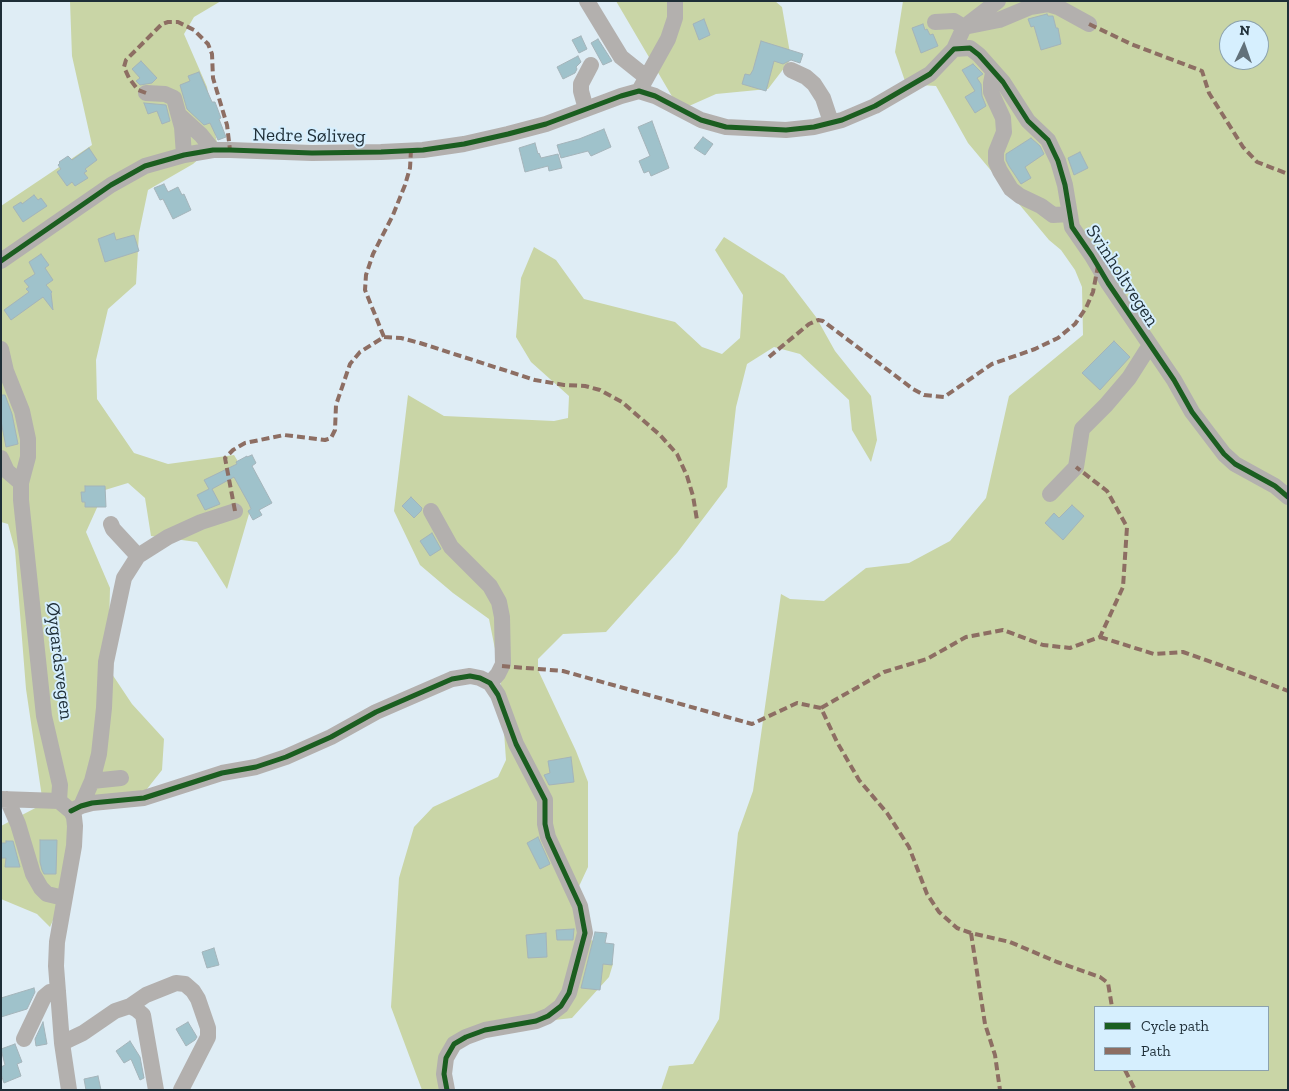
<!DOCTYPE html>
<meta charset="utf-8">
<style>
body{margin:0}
#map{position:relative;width:1289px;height:1091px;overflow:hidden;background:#dfedf5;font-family:"Zilla Slab",serif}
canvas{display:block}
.frame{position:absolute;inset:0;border:2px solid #1e2e37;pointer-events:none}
.legend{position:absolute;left:1094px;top:1006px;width:175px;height:65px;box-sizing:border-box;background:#d6effe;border:1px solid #8ca2ae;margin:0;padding:6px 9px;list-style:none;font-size:15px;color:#1e2e37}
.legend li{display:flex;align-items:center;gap:10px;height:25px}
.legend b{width:25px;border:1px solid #8ca2ae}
.north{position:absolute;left:1219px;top:20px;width:50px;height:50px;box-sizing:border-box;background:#d6effe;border:1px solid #8ca2ae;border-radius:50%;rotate:3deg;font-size:14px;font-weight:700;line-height:20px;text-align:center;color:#1e2e37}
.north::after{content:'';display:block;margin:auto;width:18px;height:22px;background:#62717a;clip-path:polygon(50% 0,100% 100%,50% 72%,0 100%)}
</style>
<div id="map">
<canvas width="1289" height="1091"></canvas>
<div class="frame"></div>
<ul class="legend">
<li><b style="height:6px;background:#1b5e20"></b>Cycle path</li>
<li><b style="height:6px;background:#8d6e63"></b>Path</li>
</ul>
<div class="north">N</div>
</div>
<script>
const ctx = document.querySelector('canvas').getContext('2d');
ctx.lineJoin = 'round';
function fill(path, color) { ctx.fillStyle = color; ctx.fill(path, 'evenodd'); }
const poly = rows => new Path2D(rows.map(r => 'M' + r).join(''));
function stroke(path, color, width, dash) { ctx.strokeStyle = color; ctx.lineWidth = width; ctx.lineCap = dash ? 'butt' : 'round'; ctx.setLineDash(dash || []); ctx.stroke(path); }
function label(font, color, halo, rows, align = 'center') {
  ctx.font = font + ' "Zilla Slab",serif'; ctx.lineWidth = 4; ctx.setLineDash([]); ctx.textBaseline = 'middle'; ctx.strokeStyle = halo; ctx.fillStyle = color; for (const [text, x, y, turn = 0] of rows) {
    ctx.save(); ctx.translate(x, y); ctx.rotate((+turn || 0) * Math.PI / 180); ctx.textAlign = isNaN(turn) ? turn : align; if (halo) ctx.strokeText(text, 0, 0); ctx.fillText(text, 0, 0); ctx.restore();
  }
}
fill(poly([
 [70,1,221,1,194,17,184,34,207,87,217,143,193,164,148,190,139,233,136,284,108,309,96,360,97,399,134,453,168,464,234,455,245,473,251,507,227,589,197,542,151,536,145,498,128,483,105,490,86,532,110,588,108,668,132,704,164,739,162,770,143,794,73,816,61,902,50,927,37,914,1,899,1,826,43,804,26,689,15,550,8,524,1,522,1,206,92,145,72,56],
 [616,1,775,1,782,7,791,59,768,89,716,94,680,110],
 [903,1,1288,1,1288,1090,661,1090,669,1066,693,1064,719,1019,738,833,753,791,781,594,790,599,824,601,866,568,909,563,950,541,986,498,1009,396,1083,335,1082,287,1075,270,1061,250,1049,240,968,143,936,86,906,84,895,52],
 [1229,30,1259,30,1259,60,1229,60],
 [1095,1007,1268,1007,1268,1070,1095,1070],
 [724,237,784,275,816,317,835,351,871,396,877,440,871,462,852,430,849,400,800,354,774,347,747,364,736,407,727,487,677,553,606,632,563,634,538,659,538,670,576,751,588,782,588,867,574,897,577,924,613,964,609,977,572,1018,519,1024,453,1042,442,1090,422,1090,391,1007,399,878,414,827,433,807,498,777,506,760,500,674,489,619,453,593,420,565,394,511,408,395,444,416,554,421,568,418,569,396,531,362,516,337,521,278,534,247,556,260,584,299,675,322,702,347,722,354,740,338,743,295,715,250]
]), '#c9d5a6');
const building = poly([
 [1047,14,1048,16,1053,16,1056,28,1058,28,1061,44,1041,50,1034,26,1031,27,1028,19,1047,14],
 [704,19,710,35,699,40,693,24,704,19],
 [923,24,925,30,927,29,930,35,933,34,938,46,921,53,912,28,923,24],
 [581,36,587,49,579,53,572,40,581,36],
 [598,39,612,61,603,65,591,43,598,39],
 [761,41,803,54,800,63,791,60,783,64,774,61,766,91,742,84,745,74,750,75,753,70,761,41],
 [578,56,581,62,576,67,577,69,575,73,563,79,557,67,578,56],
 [141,61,157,78,152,83,140,85,136,81,140,78,132,69,141,61],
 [973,64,983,74,977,78,981,84,982,96,986,106,975,113,965,97,975,91,962,70,973,64],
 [199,72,212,102,215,102,221,118,219,119,226,137,218,140,210,123,204,125,187,109,180,85,190,81,188,76,199,72],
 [144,103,166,105,170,121,162,124,157,111,148,114,144,103],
 [652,121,669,168,651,176,649,171,644,173,639,161,650,156,638,127,652,121],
 [604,129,611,147,591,156,588,151,561,158,557,145,579,139,604,129],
 [703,137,713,144,705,155,694,148,703,137],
 [1031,138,1040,146,1044,154,1025,167,1031,178,1021,184,1009,166,1006,160,1006,154,1031,138],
 [535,143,538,154,539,153,541,158,558,154,562,168,549,171,548,166,525,172,519,148,535,143],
 [89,148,97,160,85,169,87,171,84,173,88,178,75,186,72,182,67,186,57,172,61,169,58,165,60,163,59,162,68,156,72,160,89,148],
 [1080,152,1088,168,1074,175,1068,158,1080,152],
 [164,184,168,192,178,187,182,195,184,194,191,210,173,219,163,199,160,200,154,188,164,184],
 [34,195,38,200,41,198,47,206,23,222,13,207,21,202,22,204,34,195],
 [114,233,116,240,134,235,139,251,105,262,98,239,114,233],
 [41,254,49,265,45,268,53,280,46,285,52,292,51,293,53,310,43,297,11,320,4,310,29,292,26,289,29,287,24,281,35,274,29,262,41,254],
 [1114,341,1130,357,1100,390,1082,373,1114,341],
 [1,395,5,395,12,414,18,444,6,447,1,421,1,395],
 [252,455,256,463,252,466,272,503,259,510,262,515,253,520,248,511,251,509,249,504,234,477,212,489,220,504,205,510,197,495,209,489,204,480,237,464,236,462,247,456,247,457,252,455],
 [85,486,105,486,106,507,85,507,85,502,82,502,81,492,85,492,85,486],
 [411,497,422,508,421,511,414,518,402,506,411,497],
 [1072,505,1084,516,1063,540,1045,523,1054,513,1059,518,1072,505],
 [432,533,441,549,430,556,420,541,432,533],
 [571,757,574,782,549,785,544,775,550,773,548,761,571,757],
 [538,837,550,864,540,869,527,843,538,837],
 [40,840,57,840,56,874,44,874,42,870,40,862,40,840],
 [6,841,13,841,20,867,5,867,6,858,1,858,1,843,6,843,6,841],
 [574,929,573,940,557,940,556,930,574,929],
 [595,932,607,933,605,943,614,944,612,965,603,964,600,990,581,988,595,932],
 [546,933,547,957,528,958,526,935,546,933],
 [214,948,219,965,207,968,202,952,214,948],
 [34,988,35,992,27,1009,1,1017,1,998,34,988],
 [43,1022,47,1044,36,1046,35,1039,43,1022],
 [188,1022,197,1037,195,1040,186,1046,176,1029,188,1022],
 [130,1041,140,1057,144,1078,140,1080,131,1059,124,1063,116,1051,130,1041],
 [15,1044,22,1062,17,1064,21,1076,4,1083,1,1074,1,1067,5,1065,1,1049,15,1044],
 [98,1076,101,1090,86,1090,84,1079,98,1076]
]);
fill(building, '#9fc2cb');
stroke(building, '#a4b4ba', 1);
stroke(poly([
 [587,1,621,57,646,77],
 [935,22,954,21,964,27,998,1],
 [954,49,964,27,999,20,1030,7,1048,4,1058,7,1089,24],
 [791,70,806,77,814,84,823,98,831,122],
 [993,73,991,83,991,92,1003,118,1004,132,996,152,996,162,1000,171,1011,189,1020,196,1041,206,1053,215,1069,214],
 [639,91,668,39,675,18,675,1],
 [146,93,165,94,174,98,182,127,184,155],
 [586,109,581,91,581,84,591,65],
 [179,115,201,135,213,150],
 [1,261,111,185,145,166,184,155,213,150,230,150,312,153,381,152,423,150,464,144,508,134,546,124,621,96,639,91,655,96,701,120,726,127,786,130,814,127,842,120,875,106,930,74,954,49,970,48,979,55,1003,82,1028,121,1048,140,1058,161,1065,185,1072,227,1092,256,1108,283,1174,380,1192,412,1224,454,1235,464,1275,486,1288,497],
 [1,349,6,371,22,411,28,439,28,457,21,483,21,500,44,716,60,785,59,801],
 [1,458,7,471,21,483],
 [1050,494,1076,467,1082,429,1106,405,1129,378,1150,345],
 [431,511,451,547,490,586,499,602,502,617,503,664,498,674,490,683],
 [111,524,113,529,138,556],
 [92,781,121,778],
 [1,799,59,801,71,811,74,817,75,826,74,846,57,942,56,966,62,1043,69,1090],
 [7,799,18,824,33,874,41,888,47,894,64,898],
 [81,806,92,781,99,754,104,708,106,662,124,578,138,556,168,537,201,522,235,511],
 [71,811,81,806,92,803,144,798,197,781,222,773,256,767,286,757,331,737,376,712,452,679,470,676,480,678,490,683,498,695,516,744,545,800,545,824,548,837,580,906,585,933,569,993,561,1006,548,1016,536,1021,485,1030,466,1037,454,1044,446,1058,444,1074,447,1090],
 [130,1006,146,995,176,983,185,984,193,991,198,999,208,1028,208,1037,181,1090],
 [24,1039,44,997,50,992,58,991],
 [62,1043,83,1033,115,1011,130,1006,136,1009,143,1015,156,1090]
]), '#b3b0ae', 16);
stroke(poly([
 [1089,24,1131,44,1202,71,1209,93,1243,147,1257,162,1288,174],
 [146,93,138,90,129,78,124,67,126,60,162,24,168,22,178,22,194,30,208,44,212,54,213,78,227,125,230,150],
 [384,337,401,338,420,343,535,380,564,385,585,386,600,390,622,402,660,435,677,454,687,476,693,496,697,520],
 [769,357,809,324,818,320,823,321,913,389,924,395,944,397,992,364,1035,349,1058,338,1075,324,1086,308,1093,292,1098,266],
 [235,511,225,458,233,450,245,443,284,435,325,440,331,438,335,430,336,405,350,364,360,352,384,337,365,290,366,275,373,254,393,215,405,185,410,168,411,150],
 [1100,637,1154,654,1183,652,1220,665,1288,691],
 [502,666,563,671,752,724,797,703,821,708,837,742,859,780,887,813,909,847,927,894,939,912,957,928,971,933,1010,942,1057,962,1100,977,1108,983,1112,1007],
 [821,708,884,672,927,659,966,637,1003,630,1043,645,1070,648,1100,637,1123,587,1127,527,1107,491,1076,467],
 [971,933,985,1024,995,1055,1000,1090],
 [1125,1070,1135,1090]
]), '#8d6e63', 4, [8, 4]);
stroke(poly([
 [1,261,111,185,145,166,184,155,213,150,230,150,312,153,381,152,423,150,464,144,508,134,546,124,621,96,639,91,655,96,701,120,726,127,786,130,814,127,842,120,875,106,930,74,954,49,970,48,979,55,1003,82,1028,121,1048,140,1058,161,1065,185,1072,227,1092,256,1108,283,1174,380,1192,412,1224,454,1235,464,1275,486,1288,497],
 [71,811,81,806,92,803,144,798,197,781,222,773,256,767,286,757,331,737,376,712,452,679,470,676,480,678,490,683,498,695,516,744,545,800,545,824,548,837,580,906,585,933,569,993,561,1006,548,1016,536,1021,485,1030,466,1037,454,1044,446,1058,444,1074,447,1090]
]), '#1b5e20', 5);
label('19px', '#1e2e37', '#d6effe', [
 ["Nedre Søliveg",309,136,1],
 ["Svinholtvegen",1122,276,57],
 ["Øygardsvegen",59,661,83]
]);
</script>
